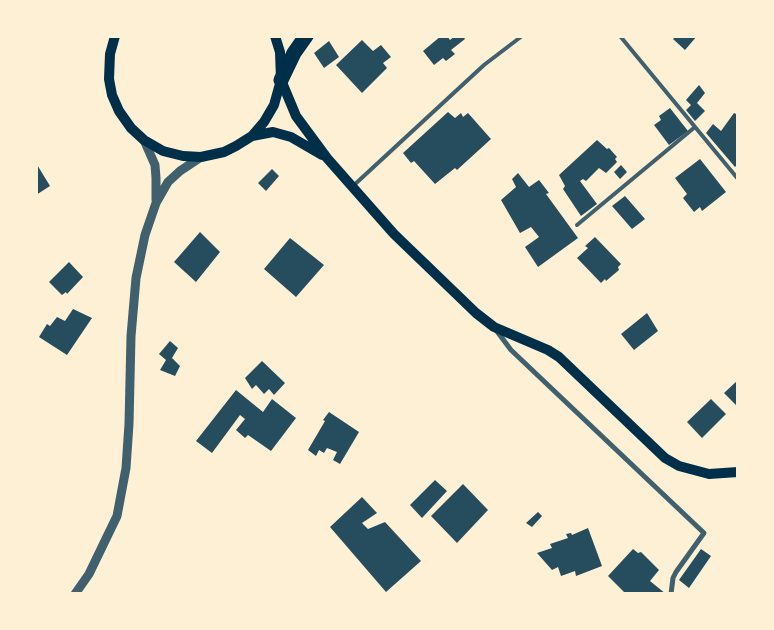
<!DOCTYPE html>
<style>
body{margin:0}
#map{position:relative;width:774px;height:630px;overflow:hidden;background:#fdf0d5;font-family:Lato,sans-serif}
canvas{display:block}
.frame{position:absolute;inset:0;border:38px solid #fdf0d5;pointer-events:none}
</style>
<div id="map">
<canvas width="774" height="630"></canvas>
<div class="frame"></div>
</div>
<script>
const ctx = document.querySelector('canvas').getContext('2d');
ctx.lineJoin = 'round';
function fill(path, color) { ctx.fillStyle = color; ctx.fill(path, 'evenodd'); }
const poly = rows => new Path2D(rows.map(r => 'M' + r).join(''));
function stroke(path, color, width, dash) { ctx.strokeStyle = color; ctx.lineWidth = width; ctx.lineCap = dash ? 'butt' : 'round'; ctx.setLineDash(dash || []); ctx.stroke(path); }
fill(poly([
 [441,36,447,36,450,40,455,36,463,36,465,39,451,50,455,54,446,61,443,58,434,65,423,51],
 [676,36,697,36,685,50,673,39],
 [362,40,373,51,381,45,391,57,383,63,387,68,362,93,336,65],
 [329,41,339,57,324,68,314,53],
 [699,85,705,93,697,103,705,111,695,121,686,110,691,105,686,100],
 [670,108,688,131,669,145,654,125,661,120,659,116],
 [448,112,455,118,461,113,463,117,468,113,491,139,457,170,455,168,435,184,414,161,411,163,403,153],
 [734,113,738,115,738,164,735,167,706,133,713,124,721,131],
 [597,140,607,149,609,148,617,157,615,159,617,162,606,173,599,168,586,181,583,179,580,181,597,204,581,216,563,189,565,186,559,175],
 [700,159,726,192,702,211,700,207,694,212,683,198,687,194,675,178],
 [36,163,50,186,36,195],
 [621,165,627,172,620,179,614,172],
 [272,169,279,176,266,191,258,183],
 [518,173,529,187,539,180,549,193,546,194,578,238,538,267,525,247,539,237,531,227,520,233,501,200,516,187,512,179],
 [625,196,645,219,632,229,612,206],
 [200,232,220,252,196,282,174,262],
 [595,237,621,264,618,267,619,270,606,281,605,279,601,283,577,258,588,248,585,246],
 [290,238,324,265,296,297,264,269],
 [69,262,83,277,67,294,66,292,62,295,49,282],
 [73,309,92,318,67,355,39,337,47,324,50,326,57,317,65,321],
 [647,313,658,331,634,350,621,334],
 [170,341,178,348,172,358,180,366,175,376,160,370,166,360,159,354],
 [262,361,285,383,274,395,269,389,264,394,256,385,252,389,245,378],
 [738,380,738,407,724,393],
 [236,390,263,412,272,399,296,418,271,451,248,435,245,438,236,430,245,419,240,415,212,453,196,441],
 [711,399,726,414,702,438,687,422],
 [329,412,359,432,340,464,333,460,337,452,327,448,324,453,319,450,316,456,308,450,325,421,323,420],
 [435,480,447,491,422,518,410,505],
 [463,484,488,510,457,543,431,516],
 [362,497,377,513,362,523,368,529,385,522,421,561,386,592,330,527],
 [538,512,542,516,532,527,526,523],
 [588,528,602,566,576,576,575,571,561,576,558,567,552,570,537,553,552,548,550,544,568,538,566,534,571,533,572,535],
 [633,549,638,553,641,552,659,570,650,581,666,594,626,594,608,576],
 [701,549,711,556,689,588,679,580]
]), '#264d5e');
stroke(poly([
 [620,36,738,179],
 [353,186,484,65,522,36],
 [577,225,695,127]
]), '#3f606c', 4);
stroke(poly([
 [496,330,511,350,704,533,676,572,673,578,671,594]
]), '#3f606c', 5);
stroke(poly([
 [144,140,155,165,156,178,156,200],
 [75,594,89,574,117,516,126,468,129,424,131,336,136,278,145,235,156,203,168,182,180,171,201,157]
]), '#3f606c', 9);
stroke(poly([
 [115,36,110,54,109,79,112,95,119,111,131,128,144,140,163,151,183,156,201,157,224,152,236,146,252,136,264,122,274,105,281,80,280,52,275,36],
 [281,80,296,116,327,158,394,234,476,313,494,327,548,350,559,357,665,458,679,466,709,474,738,472],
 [252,136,273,132,291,137,322,155]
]), '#003049', 10);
stroke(poly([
 [281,80,294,53,306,36]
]), '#003049', 15);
</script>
